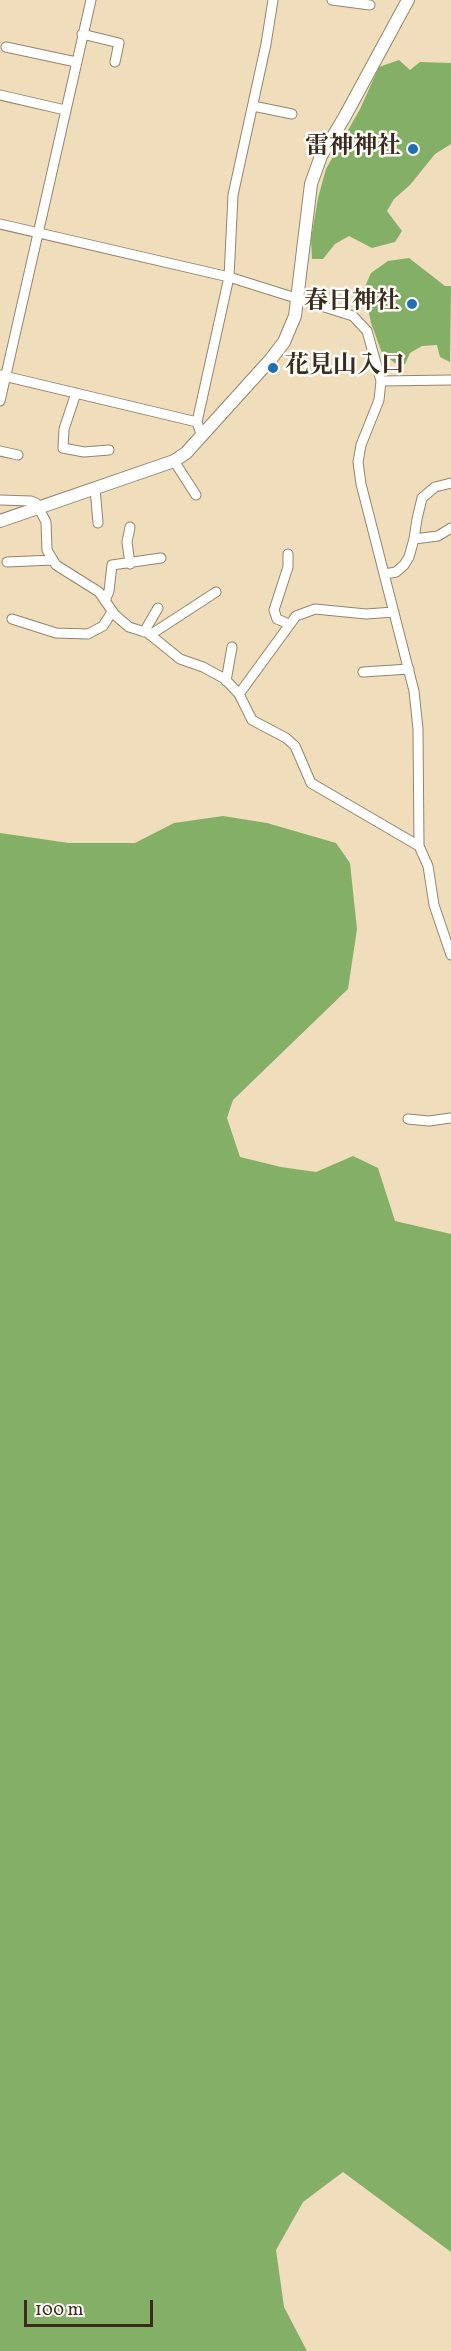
<!DOCTYPE html>
<meta charset="utf-8">
<style>
body{margin:0}
#map{position:relative;width:451px;height:2351px;overflow:hidden;background:#efddbb;font-family:Vollkorn,serif}
canvas{display:block}
.scale{position:absolute;left:24px;top:2300px;width:129px;height:27px;box-sizing:border-box;border:3px solid #3b2a1e;border-top:0;padding-left:8px;font-size:18px;line-height:21px;white-space:nowrap;color:#3b2a1e;-webkit-text-stroke:4px #fdfcf7;paint-order:stroke}
</style>
<div id="map">
<canvas width="451" height="2351"></canvas>
<div class="scale">100 m</div>
</div>
<script>
const ctx = document.querySelector('canvas').getContext('2d');
ctx.lineJoin = 'round';
function fill(path, color) { ctx.fillStyle = color; ctx.fill(path, 'evenodd'); }
const poly = rows => new Path2D(rows.map(r => 'M' + r).join(''));
function stroke(path, color, width, dash) { ctx.strokeStyle = color; ctx.lineWidth = width; ctx.lineCap = dash ? 'butt' : 'round'; ctx.setLineDash(dash || []); ctx.stroke(path); }
function label(font, color, halo, rows, align = 'center') {
  ctx.font = font + ' Vollkorn,"Noto Serif JP",serif'; ctx.lineWidth = 5; ctx.setLineDash([]); ctx.textBaseline = 'middle'; ctx.strokeStyle = halo; ctx.fillStyle = color; for (const [text, x, y, turn = 0] of rows) {
    ctx.save(); ctx.translate(x, y); ctx.rotate((+turn || 0) * Math.PI / 180); ctx.textAlign = isNaN(turn) ? turn : align; if (halo) ctx.strokeText(text, 0, 0); ctx.fillText(text, 0, 0); ctx.restore();
  }
}
fill(poly([
 [399,60,410,70,420,62,451,63,451,144,435,154,410,185,394,199,387,211,402,231,395,242,372,248,349,236,335,244,323,259,312,259,311,239,318,198,326,169,360,109,379,67],
 [409,258,445,286,451,286,450,362,440,357,437,345,422,346,410,353,405,364,399,366,382,353,371,323,364,289,371,273,388,261],
 [223,816,267,823,336,843,350,863,357,929,348,989,233,1100,227,1118,240,1157,281,1167,316,1172,353,1156,378,1168,395,1221,451,1234,451,2252,343,2172,303,2202,276,2250,284,2307,307,2351,0,2351,0,833,69,843,135,843,174,823]
]), '#84af66');
const minor = poly([
 [332,0,370,5],
 [82,34,119,43,115,62],
 [6,47,76,62],
 [0,95,65,110],
 [253,106,292,114],
 [0,224,229,277,353,316,367,331,381,381,379,400,361,445,358,462,361,484,414,691,418,729,419,846],
 [0,375,197,422],
 [381,381,451,380],
 [76,393,64,429,63,448,84,452,109,450],
 [0,401,91,0],
 [202,437,197,422,229,277,233,195,266,44,273,0],
 [0,451,18,455],
 [174,461,196,495],
 [95,488,98,523],
 [0,500,31,501,36,503,46,522,47,550,56,565,99,592,115,615,129,627,148,633,180,659,203,667,225,679,239,694,252,720,286,738,295,746,311,783,419,846,428,866,434,905,451,955],
 [130,527,127,542,130,564],
 [414,539,417,519,422,498,435,487,451,483],
 [288,554,288,567,274,610,277,619,289,624],
 [7,562,52,560],
 [385,574,396,572,404,565,409,557,414,539,438,536,451,528],
 [105,601,109,591,112,565,161,558],
 [12,619,56,633,88,634,103,626,112,612],
 [144,632,158,608],
 [150,635,216,592],
 [363,672,409,669],
 [226,681,232,647],
 [239,694,296,616,315,609,366,614,394,612],
 [408,1119,429,1121,451,1118]
]);
const tertiary = poly([
 [0,521,174,461,186,453,271,359,284,342,295,316,311,184,321,156,344,118,408,0]
]);
stroke(minor, '#95846c', 11);
stroke(tertiary, '#95846c', 14);
stroke(minor, '#fff', 9);
stroke(tertiary, '#fff', 12);
for (const [x, y, r, color] of [
 [413,149,6,"#1f6fb2"],
 [412,304,6,"#1f6fb2"],
 [273,368,6,"#1f6fb2"]
]) { const dot = new Path2D(); dot.arc(x, y, r, 0, 2 * Math.PI); ctx.fillStyle = color; ctx.fill(dot); stroke(dot, '#fdfcf7', 2); }
label('bold 24px', '#3b2a1e', '#fdfcf7', [
 ["雷神神社",401,149],
 ["春日神社",400,304],
 ["花見山入口",285,368,"left"]
], 'right');
</script>
